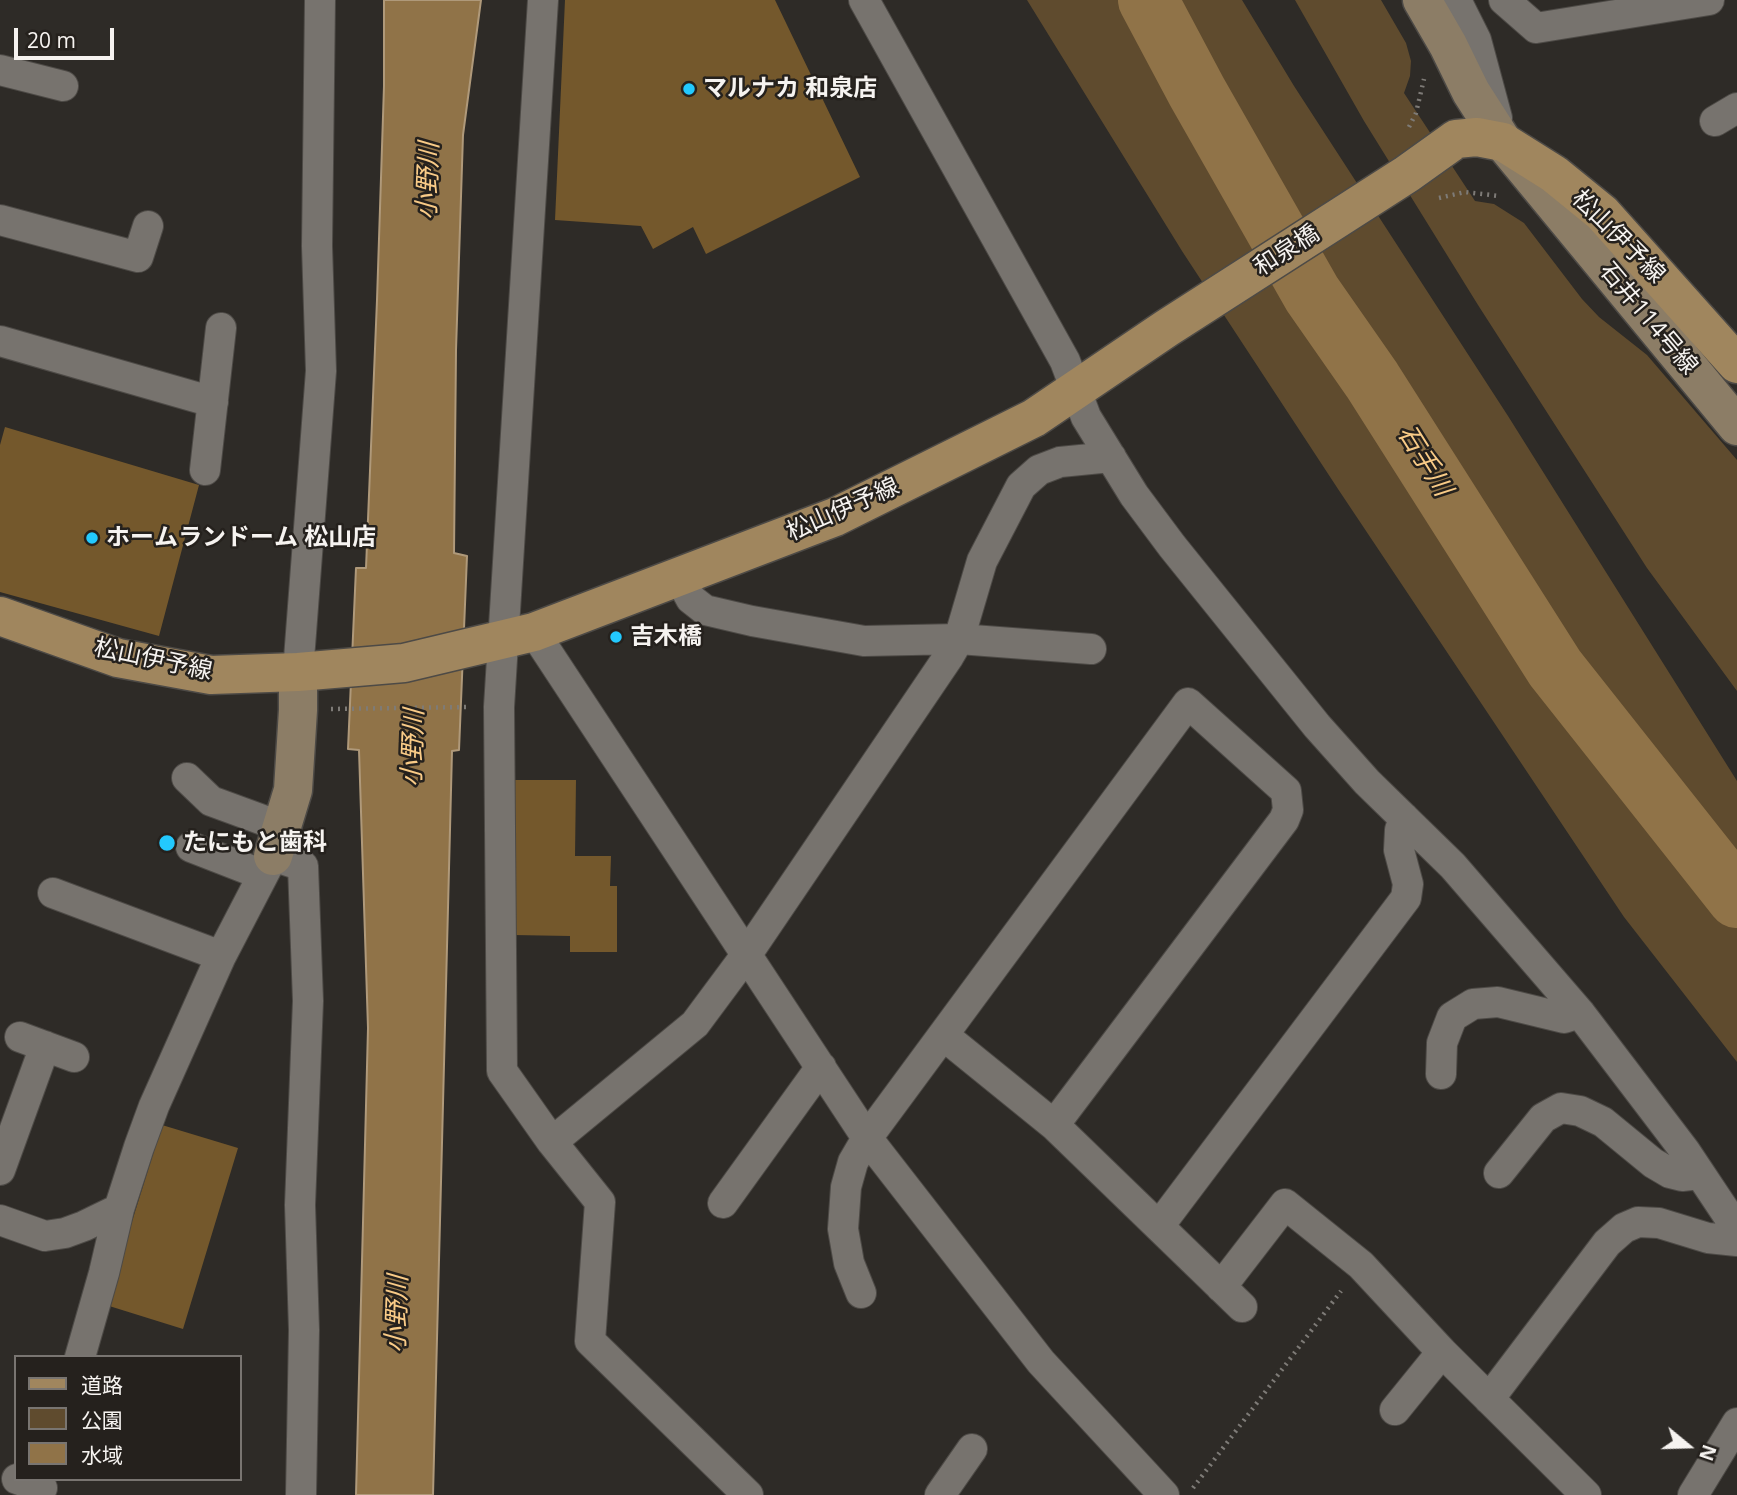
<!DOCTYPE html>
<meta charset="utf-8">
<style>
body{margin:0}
#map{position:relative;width:1737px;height:1495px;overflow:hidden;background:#2e2b27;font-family:"Open Sans","Noto Sans JP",sans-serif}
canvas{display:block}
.legend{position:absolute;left:14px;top:1355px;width:228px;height:126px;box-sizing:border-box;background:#25211d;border:2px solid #797571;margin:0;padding:9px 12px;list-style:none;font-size:21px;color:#f6f3f0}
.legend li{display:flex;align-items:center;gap:14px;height:35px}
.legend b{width:35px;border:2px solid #797571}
.north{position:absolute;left:1653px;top:1411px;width:70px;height:70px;-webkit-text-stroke:5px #25211d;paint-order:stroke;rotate:109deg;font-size:19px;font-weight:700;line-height:28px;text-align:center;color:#f6f3f0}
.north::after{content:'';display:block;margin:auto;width:24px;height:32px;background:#f6f3f0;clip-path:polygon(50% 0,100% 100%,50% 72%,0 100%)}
.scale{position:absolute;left:14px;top:28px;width:100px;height:32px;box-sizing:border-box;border:4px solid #f6f3f0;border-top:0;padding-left:9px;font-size:21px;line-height:24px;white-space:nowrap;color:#f6f3f0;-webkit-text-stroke:5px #25211d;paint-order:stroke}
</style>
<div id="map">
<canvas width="1737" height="1495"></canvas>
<ul class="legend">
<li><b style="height:9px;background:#a0865e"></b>道路</li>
<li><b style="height:19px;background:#5f4b2e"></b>公園</li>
<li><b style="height:19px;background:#907348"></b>水域</li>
</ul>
<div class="north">N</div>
<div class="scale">20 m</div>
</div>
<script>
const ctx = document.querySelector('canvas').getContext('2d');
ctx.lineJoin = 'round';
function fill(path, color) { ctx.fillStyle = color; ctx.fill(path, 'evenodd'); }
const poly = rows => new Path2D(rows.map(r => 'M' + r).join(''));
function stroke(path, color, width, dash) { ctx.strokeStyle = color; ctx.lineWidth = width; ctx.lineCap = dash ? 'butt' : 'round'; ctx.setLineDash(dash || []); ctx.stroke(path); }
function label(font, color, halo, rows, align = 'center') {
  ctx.font = font + ' "Open Sans","Noto Sans JP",sans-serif'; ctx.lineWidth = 5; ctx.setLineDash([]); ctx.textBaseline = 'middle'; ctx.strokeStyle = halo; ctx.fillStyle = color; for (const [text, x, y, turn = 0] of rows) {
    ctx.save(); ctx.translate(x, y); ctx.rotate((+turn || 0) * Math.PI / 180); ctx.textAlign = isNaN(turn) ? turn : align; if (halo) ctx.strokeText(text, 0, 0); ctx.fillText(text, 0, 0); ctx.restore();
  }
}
fill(poly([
 [1027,0,1242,0,1294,86,1508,416,1737,781,1737,1062,1624,917,1338,489,1182,251],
 [1295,0,1381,0,1406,43,1411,61,1410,76,1404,93,1475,201,1494,204,1524,223,1582,299,1599,317,1647,355,1737,460,1737,691,1647,568,1478,305,1364,121]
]), '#5f4b2e');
const water = poly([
 [384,0,481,0,463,135,456,350,454,553,467,556,459,750,452,751,433,1495,356,1495,368,1028,359,750,348,749,356,568,366,568,377,300,384,86,384,0]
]);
fill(water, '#907348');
stroke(water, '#af997a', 2);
stroke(poly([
 [1148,0,1197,92,1312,294,1372,380,1555,668,1737,898]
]), '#907348', 60);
fill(poly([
 [565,0,775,0,860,177,706,254,693,227,653,249,641,226,555,220],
 [5,427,199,485,159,636,0,592,0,445],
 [514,780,576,780,575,856,611,856,610,886,617,886,617,952,570,952,570,936,513,935],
 [162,1125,238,1148,183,1329,106,1305]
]), '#74582c');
const street = poly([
 [543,0,499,707,502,1071,552,1142,600,1202,590,1341,748,1495],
 [864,0,1065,361,1086,417,1134,495,1172,546,1317,726,1367,782,1453,866,1580,1013,1685,1151,1737,1229],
 [1456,0,1476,40,1497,118],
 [1504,0,1536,28,1709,0],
 [0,70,63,86],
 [1715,121,1737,108],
 [0,220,138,257,148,226],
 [0,341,213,402],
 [205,470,221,328],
 [679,577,691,599,705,610,752,621,864,641,959,639,1091,649],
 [534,632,867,1138,1041,1362,1164,1495],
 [298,672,321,371,317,246,320,0],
 [187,778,211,801,282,827],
 [191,847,263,875],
 [53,893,221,956],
 [943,1035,1054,1125,1242,1307],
 [20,1037,74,1057],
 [1441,1074,1442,1043,1452,1017,1473,1004,1498,1002,1564,1018,1580,1013],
 [552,1142,695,1024,747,954,949,656,959,639,982,561,1021,486,1039,470,1060,462,1111,457],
 [0,1170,45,1046],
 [1499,1173,1543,1118,1561,1108,1580,1111,1603,1122,1653,1163,1670,1173,1682,1176,1700,1174],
 [723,1203,821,1067],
 [0,1220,45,1236,65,1233,84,1226,119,1209],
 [1159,1226,1406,898,1408,884,1399,850,1400,830,1404,818],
 [1221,1287,1285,1204,1361,1265,1442,1352,1586,1495],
 [861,1293,849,1263,843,1229,846,1187,853,1162,867,1138,1188,703,1286,791,1288,810,1284,820,1054,1125],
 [80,1357,104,1273,119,1209,139,1147,154,1106,221,956,273,856,303,866,308,1001,300,1205,304,1330,301,1495],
 [1489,1399,1607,1243,1624,1228,1638,1222,1659,1223,1708,1238,1737,1241],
 [1395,1410,1442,1352],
 [17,1479,42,1488],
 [940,1495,972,1449],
 [1693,1495,1737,1423]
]);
const secondary = poly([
 [1422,0,1448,45,1471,92,1503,142,1737,426],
 [273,856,293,790,298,710,298,672]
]);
const primary = poly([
 [0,616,118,658,211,675,298,672,404,663,534,632,835,517,1034,418,1167,328,1407,174,1456,139,1477,137,1503,142,1554,174,1602,213,1737,364]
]);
stroke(street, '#4d4a46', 32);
stroke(secondary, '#4d4a46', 41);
stroke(primary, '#4d4a46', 41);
stroke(poly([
 [1409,127,1416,113,1424,79],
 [1439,198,1465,192,1499,196],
 [331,709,470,707],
 [1193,1488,1341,1291]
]), '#7e7b77', 4.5, [2, 5]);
stroke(street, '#77736e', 30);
stroke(secondary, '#8c7d66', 38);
stroke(primary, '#a0865e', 38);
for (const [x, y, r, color] of [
 [689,89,7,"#23c9fe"],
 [92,538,7,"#23c9fe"],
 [616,637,7,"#23c9fe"],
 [167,843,9,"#23c9fe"]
]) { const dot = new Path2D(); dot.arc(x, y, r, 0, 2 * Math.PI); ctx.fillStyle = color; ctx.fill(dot); stroke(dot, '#25211d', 2.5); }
label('bold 24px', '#f6f3f0', '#25211d', [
 ["マルナカ 和泉店",703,89],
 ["ホームランドーム 松山店",106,538],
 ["吉木橋",630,637],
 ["たにもと歯科",183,843]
], 'left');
label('24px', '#f6f3f0', '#25211d', [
 ["松山伊予線",1618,237,45],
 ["和泉橋",1287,251,-33],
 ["石井114号線",1648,319,50],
 ["松山伊予線",843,510,-24],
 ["松山伊予線",153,660,12]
]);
label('italic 26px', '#f9cb87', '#25211d', [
 ["小野川",429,181,-88],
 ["石手川",1424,461,58],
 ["小野川",414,748,-88],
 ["小野川",398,1314,-88]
]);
</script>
